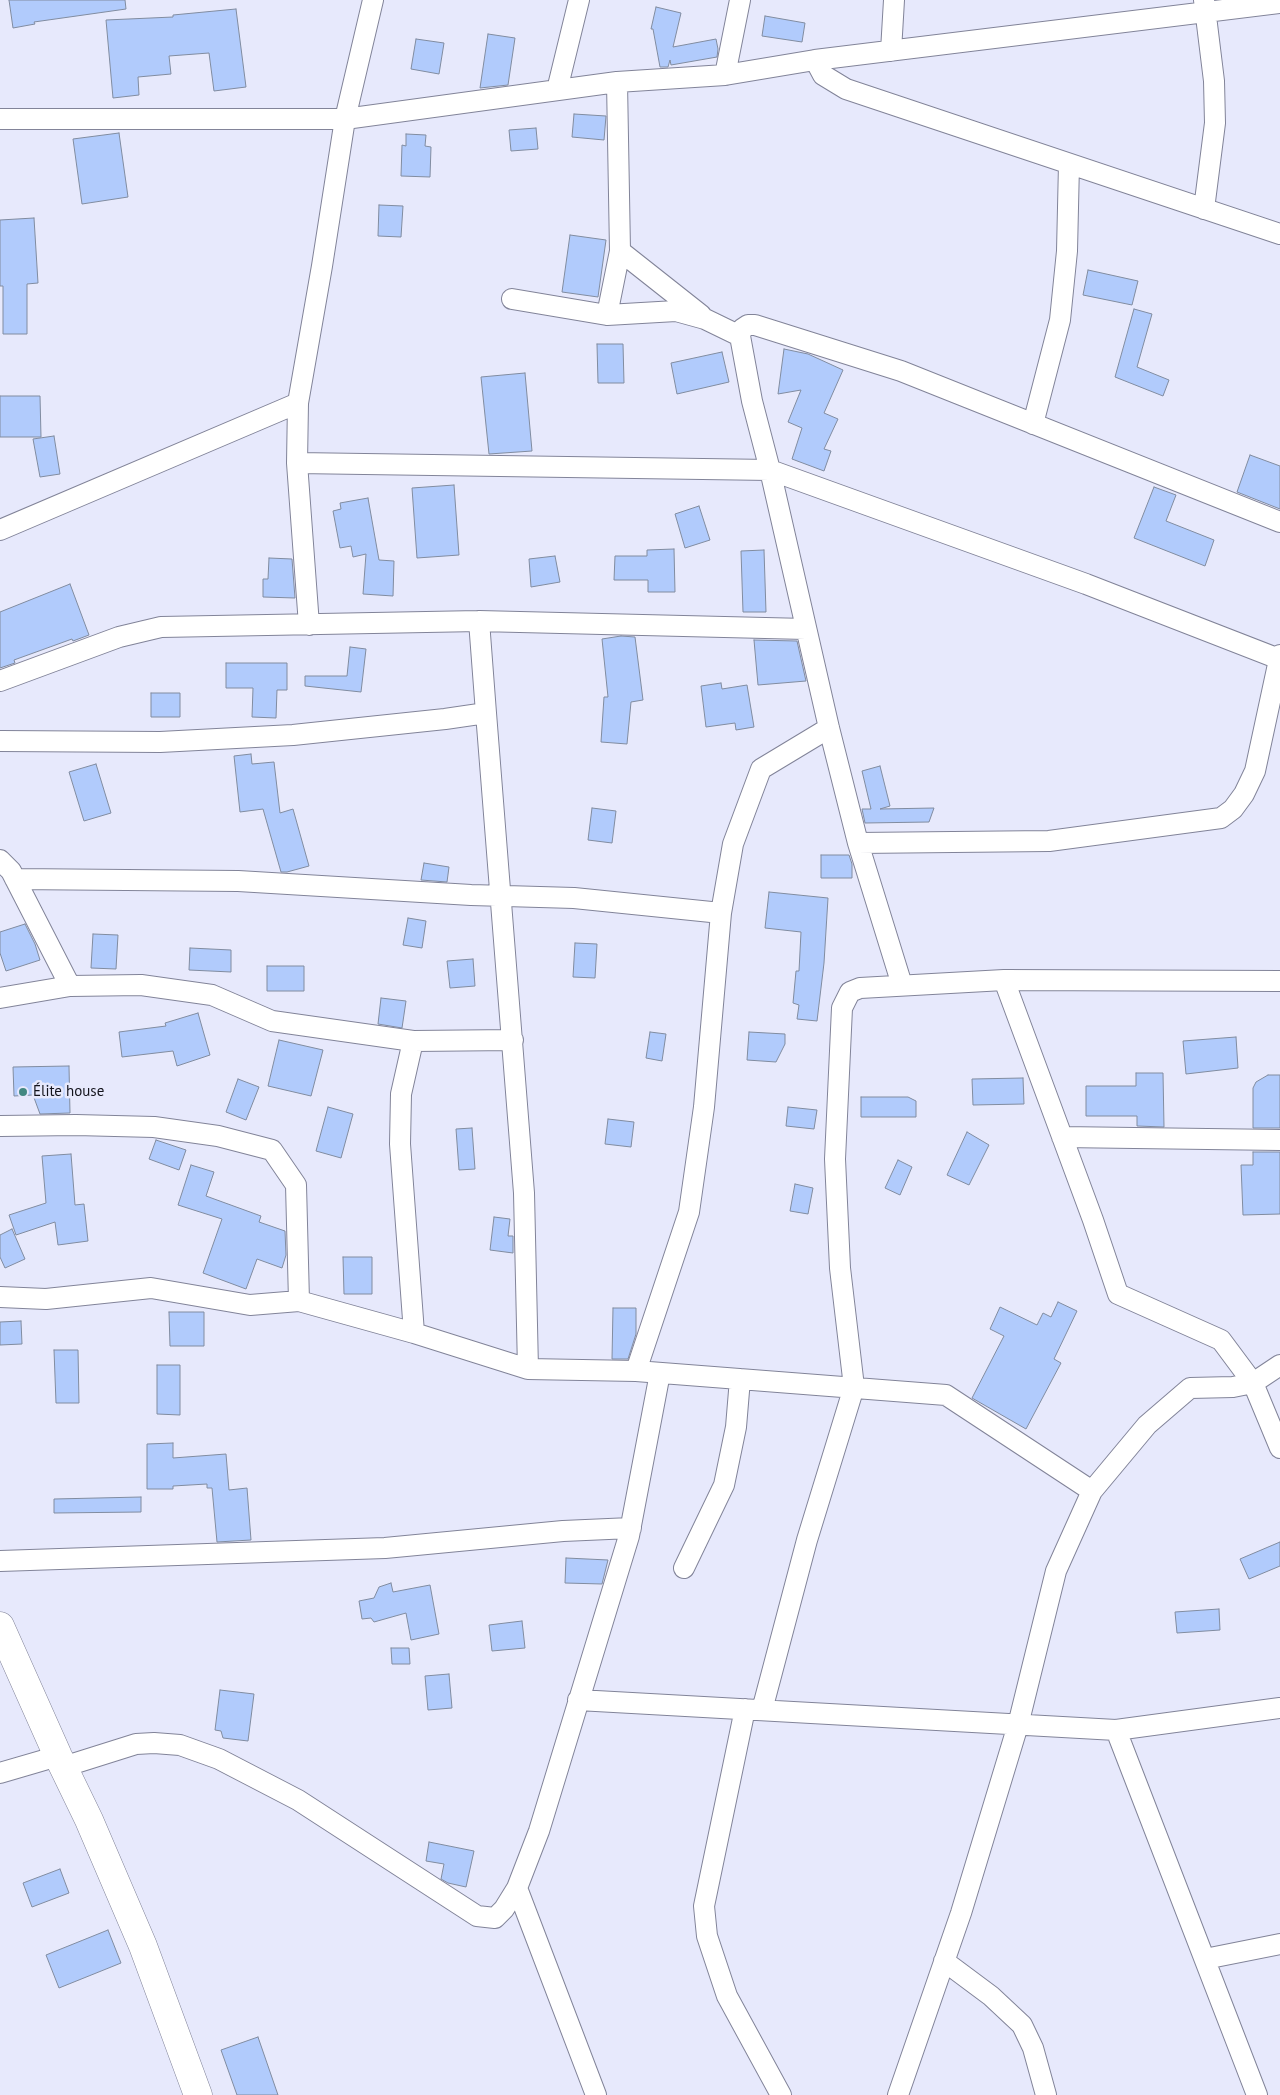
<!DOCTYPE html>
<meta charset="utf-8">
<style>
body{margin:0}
canvas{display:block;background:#e7e9fc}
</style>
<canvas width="1280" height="2095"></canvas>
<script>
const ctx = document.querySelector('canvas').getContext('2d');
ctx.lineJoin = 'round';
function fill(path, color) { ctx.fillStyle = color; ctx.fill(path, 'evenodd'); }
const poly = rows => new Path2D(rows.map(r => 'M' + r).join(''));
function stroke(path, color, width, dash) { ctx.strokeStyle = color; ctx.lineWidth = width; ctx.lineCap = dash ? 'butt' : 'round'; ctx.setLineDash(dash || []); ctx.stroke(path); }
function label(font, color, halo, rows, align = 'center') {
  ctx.font = font + ' "PT Sans",sans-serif'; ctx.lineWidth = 5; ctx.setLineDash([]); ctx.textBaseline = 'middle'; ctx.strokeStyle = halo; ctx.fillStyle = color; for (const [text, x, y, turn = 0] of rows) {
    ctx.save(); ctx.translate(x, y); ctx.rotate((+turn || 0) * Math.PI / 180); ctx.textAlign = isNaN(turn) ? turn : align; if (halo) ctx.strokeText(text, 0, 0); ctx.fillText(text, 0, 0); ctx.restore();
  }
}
const building = poly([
 [9,0,125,0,126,9,34,22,35,24,13,28,9,0],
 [656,7,681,13,673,47,716,39,718,49,717,57,671,65,670,60,668,67,660,67,653,29,651,29,656,7],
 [236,9,246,87,214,91,209,53,169,56,171,74,138,77,139,95,113,98,106,20,173,17,173,15,236,9],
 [765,16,805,23,802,42,762,36,765,16],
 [488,34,515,38,508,85,480,88,488,34],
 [416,39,444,43,439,74,411,69,416,39],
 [574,114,606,116,604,140,572,137,574,114],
 [536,128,538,149,511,151,509,130,536,128],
 [119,133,128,197,82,204,73,139,119,133],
 [406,134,426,135,425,146,431,147,430,177,401,176,402,145,406,146,406,134],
 [379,205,403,206,401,237,378,236,379,205],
 [34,218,38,283,27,284,27,334,3,334,3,286,0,286,0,220,34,218],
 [570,235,606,240,598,297,562,292,570,235],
 [1088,270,1138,281,1132,305,1083,295,1088,270],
 [1134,309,1152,314,1137,367,1169,380,1163,396,1115,377,1134,309],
 [597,344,623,344,624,383,598,383,597,344],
 [784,349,808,354,843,370,824,413,838,419,824,449,831,451,824,471,792,459,802,428,788,422,801,390,778,394,784,349],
 [722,352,729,382,677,394,671,363,722,352],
 [525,373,532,451,489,454,481,377,525,373],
 [0,396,40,396,41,437,0,437,0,396],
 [54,436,60,474,40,477,33,439,54,436],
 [1250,455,1280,466,1280,509,1237,492,1250,455],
 [454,485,459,555,417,558,412,488,454,485],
 [1154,487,1176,495,1166,521,1214,540,1205,566,1134,538,1154,487],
 [368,498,379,560,394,561,393,596,363,594,366,554,353,557,351,546,340,548,333,511,341,509,340,503,368,498],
 [699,506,710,540,685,548,675,514,699,506],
 [674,549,675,592,648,592,648,580,614,580,615,556,647,556,647,550,674,549],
 [764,550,766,612,743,612,741,551,764,550],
 [555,556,560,582,531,587,529,559,555,556],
 [269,558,292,559,295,598,263,597,263,579,268,579,269,558],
 [70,584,89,635,73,641,72,639,14,660,15,663,0,668,0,612,70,584],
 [621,636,635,637,643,700,631,702,627,744,601,742,604,697,608,697,602,639,621,636],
 [754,640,797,641,806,681,758,685,754,640],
 [350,647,366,649,361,692,305,686,305,676,347,676,350,647],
 [226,663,287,663,287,690,277,690,276,718,252,717,253,688,226,688,226,663],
 [721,683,722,689,747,685,754,727,736,730,735,723,706,727,701,686,721,683],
 [151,693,180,693,180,717,151,717,151,693],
 [251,754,252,764,274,762,280,813,293,809,309,866,287,872,281,872,263,809,240,812,234,756,251,754],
 [96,764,111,813,84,821,69,772,96,764],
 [880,766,890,806,880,809,934,808,929,822,865,823,862,809,871,809,862,771,880,766],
 [592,808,616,811,612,843,588,840,592,808],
 [821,855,849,855,852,864,852,878,821,878,821,855],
 [424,863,449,867,447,882,421,880,424,863],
 [769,892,828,898,824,963,817,1021,797,1019,799,1005,793,1003,796,971,799,971,801,932,765,928,769,892],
 [408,918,426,921,422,948,403,945,408,918],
 [25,924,35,944,40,960,6,971,0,953,0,932,25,924],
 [93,934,118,935,116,969,91,968,93,934],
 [575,943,597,944,595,978,573,977,575,943],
 [190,948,231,950,231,972,189,970,190,948],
 [473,959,475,986,450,988,447,961,473,959],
 [267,966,304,966,304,991,267,991,267,966],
 [381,998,406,1001,402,1028,378,1024,381,998],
 [198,1013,210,1055,177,1066,173,1051,122,1057,119,1032,166,1026,165,1023,198,1013],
 [650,1032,666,1034,662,1061,646,1058,650,1032],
 [749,1032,785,1034,785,1044,776,1062,747,1060,749,1032],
 [1236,1037,1238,1068,1186,1074,1183,1041,1236,1037],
 [279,1040,323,1050,311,1096,268,1086,279,1040],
 [69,1066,70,1113,40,1114,33,1095,14,1096,13,1067,69,1066],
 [1136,1073,1163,1073,1164,1127,1137,1126,1137,1116,1086,1116,1086,1086,1136,1086,1136,1073],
 [1268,1075,1280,1075,1280,1128,1253,1128,1253,1088,1256,1082,1268,1075],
 [1023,1078,1024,1104,973,1105,972,1079,1023,1078],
 [238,1079,259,1087,246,1120,226,1112,238,1079],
 [861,1097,908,1097,916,1101,916,1117,861,1117,861,1097],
 [328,1107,353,1114,341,1158,316,1151,328,1107],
 [788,1107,817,1110,814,1129,786,1126,788,1107],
 [608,1119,634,1122,631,1147,605,1144,608,1119],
 [472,1128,475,1169,459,1170,456,1129,472,1128],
 [967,1132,989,1145,969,1185,947,1175,967,1132],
 [156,1140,186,1150,179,1170,149,1159,156,1140],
 [1253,1152,1280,1152,1280,1214,1243,1215,1241,1165,1253,1165,1253,1152],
 [71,1154,75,1205,84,1204,88,1241,58,1245,55,1222,16,1235,9,1215,46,1203,42,1156,71,1154],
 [898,1160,912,1167,900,1195,885,1188,898,1160],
 [191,1165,214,1172,206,1196,261,1216,259,1222,285,1231,286,1255,282,1268,257,1259,246,1289,203,1273,222,1219,178,1205,191,1165],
 [795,1184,813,1188,808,1214,790,1211,795,1184],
 [494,1217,510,1219,508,1236,513,1236,513,1253,490,1250,494,1217],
 [12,1229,25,1259,5,1268,0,1257,0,1235,12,1229],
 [343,1257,372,1257,372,1294,344,1294,343,1257],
 [1058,1302,1077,1311,1054,1359,1061,1363,1026,1429,972,1398,1004,1336,990,1329,1000,1307,1037,1325,1043,1313,1051,1317,1058,1302],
 [613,1308,636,1308,636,1334,628,1359,612,1359,613,1308],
 [169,1312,204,1312,204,1346,170,1346,169,1312],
 [21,1321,22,1344,0,1345,0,1322,21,1321],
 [54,1350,78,1350,79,1403,56,1403,54,1350],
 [157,1365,180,1365,180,1415,157,1414,157,1365],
 [173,1443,173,1458,226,1454,229,1490,247,1488,251,1540,217,1542,212,1488,207,1488,207,1484,173,1486,173,1489,147,1489,147,1444,173,1443],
 [141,1497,141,1512,54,1513,54,1499,141,1497],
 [1280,1542,1280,1566,1249,1579,1240,1559,1280,1542],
 [566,1558,608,1560,602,1584,565,1583,566,1558],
 [391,1583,393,1592,430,1585,439,1634,411,1640,406,1613,374,1622,371,1618,362,1619,359,1601,374,1598,379,1587,391,1583],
 [1219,1609,1220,1630,1177,1633,1175,1612,1219,1609],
 [522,1621,525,1648,492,1651,489,1625,522,1621],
 [391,1648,409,1648,410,1664,392,1664,391,1648],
 [449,1674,452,1708,428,1710,425,1676,449,1674],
 [220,1690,254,1694,248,1741,223,1738,221,1731,215,1730,220,1690],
 [429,1842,474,1851,466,1887,448,1883,441,1879,444,1864,426,1861,429,1842],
 [60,1869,69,1893,32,1907,23,1883,60,1869],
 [108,1930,121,1963,59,1988,46,1955,108,1930],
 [258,2037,278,2095,237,2095,221,2050,258,2037]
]);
fill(building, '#b1cbfc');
stroke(building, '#818ca0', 1);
const minor = poly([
 [1204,0,1214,81,1215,123,1204,209],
 [891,51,894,0],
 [815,60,823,75,846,89,1280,234],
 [725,75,740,0],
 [557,90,579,0],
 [0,119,345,119,617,82,725,75,815,60,1280,3],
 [620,251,701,315],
 [512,299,607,315,676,311,705,319,740,336],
 [607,315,620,251,617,82],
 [1033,424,1060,320,1067,251,1069,164],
 [297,463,770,470,1086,584,1279,659],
 [0,530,298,403],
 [309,625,297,463,298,403,322,266,345,119,373,0],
 [0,681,119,637,161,627,479,621,806,629],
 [486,713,524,1193,528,1369],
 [0,741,160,742,293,735,445,719,486,713,479,621],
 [858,843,1049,841,1221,818,1233,809,1244,794,1255,771,1280,655],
 [0,860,11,871,70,986],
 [15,879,238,881,471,895,574,898,721,913],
 [1004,980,1093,1220,1118,1294,1221,1340,1253,1383,1280,1448],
 [902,985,858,843,829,728,770,470,752,401,740,336,742,329,748,325,755,325,901,371,1280,522],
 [0,998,70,986,141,985,212,995,272,1021,413,1041,513,1040],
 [413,1041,401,1094,400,1144,414,1333],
 [0,1126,76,1125,154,1127,218,1136,272,1150,296,1185,299,1301],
 [1062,1137,1280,1140],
 [0,1297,46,1299,151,1288,250,1305,299,1301,414,1333,528,1369,636,1371,946,1395,1092,1491],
 [636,1371,689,1212,704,1107,721,913,733,844,761,769,829,728],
 [0,1561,385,1548,563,1531,631,1528],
 [684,1568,724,1485,736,1427,740,1379],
 [578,1700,1116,1730,1280,1708],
 [745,1709,704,1906,707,1936,727,1996,781,2095],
 [762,1710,807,1540,854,1387,840,1268,835,1159,842,1008,850,992,860,988,1004,980,1280,981],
 [1116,1730,1257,2095],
 [63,1767,136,1744,154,1743,180,1745,219,1759,298,1800,477,1916,495,1918,504,1909,517,1888,539,1831,629,1536,660,1373],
 [0,1773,58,1756],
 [517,1888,596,2095],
 [1205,1959,1280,1944],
 [944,1961,991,1996,1022,2025,1033,2048,1046,2095],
 [898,2095,961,1913,1018,1725,1056,1571,1092,1491,1147,1425,1190,1388,1233,1387,1253,1383,1280,1365]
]);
const secondary = poly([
 [0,1626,58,1756,89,1820,143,1946,198,2095]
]);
stroke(minor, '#828499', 22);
stroke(secondary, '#828499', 29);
stroke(minor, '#fff', 20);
stroke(secondary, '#fff', 28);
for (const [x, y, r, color] of [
 [23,1092,5,"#428882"]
]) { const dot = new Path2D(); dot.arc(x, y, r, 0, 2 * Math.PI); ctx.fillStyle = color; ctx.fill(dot); stroke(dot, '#e7e9fc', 2); }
label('15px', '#13131b', '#e7e9fc', [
 ["Élite house",33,1092]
], 'left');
</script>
